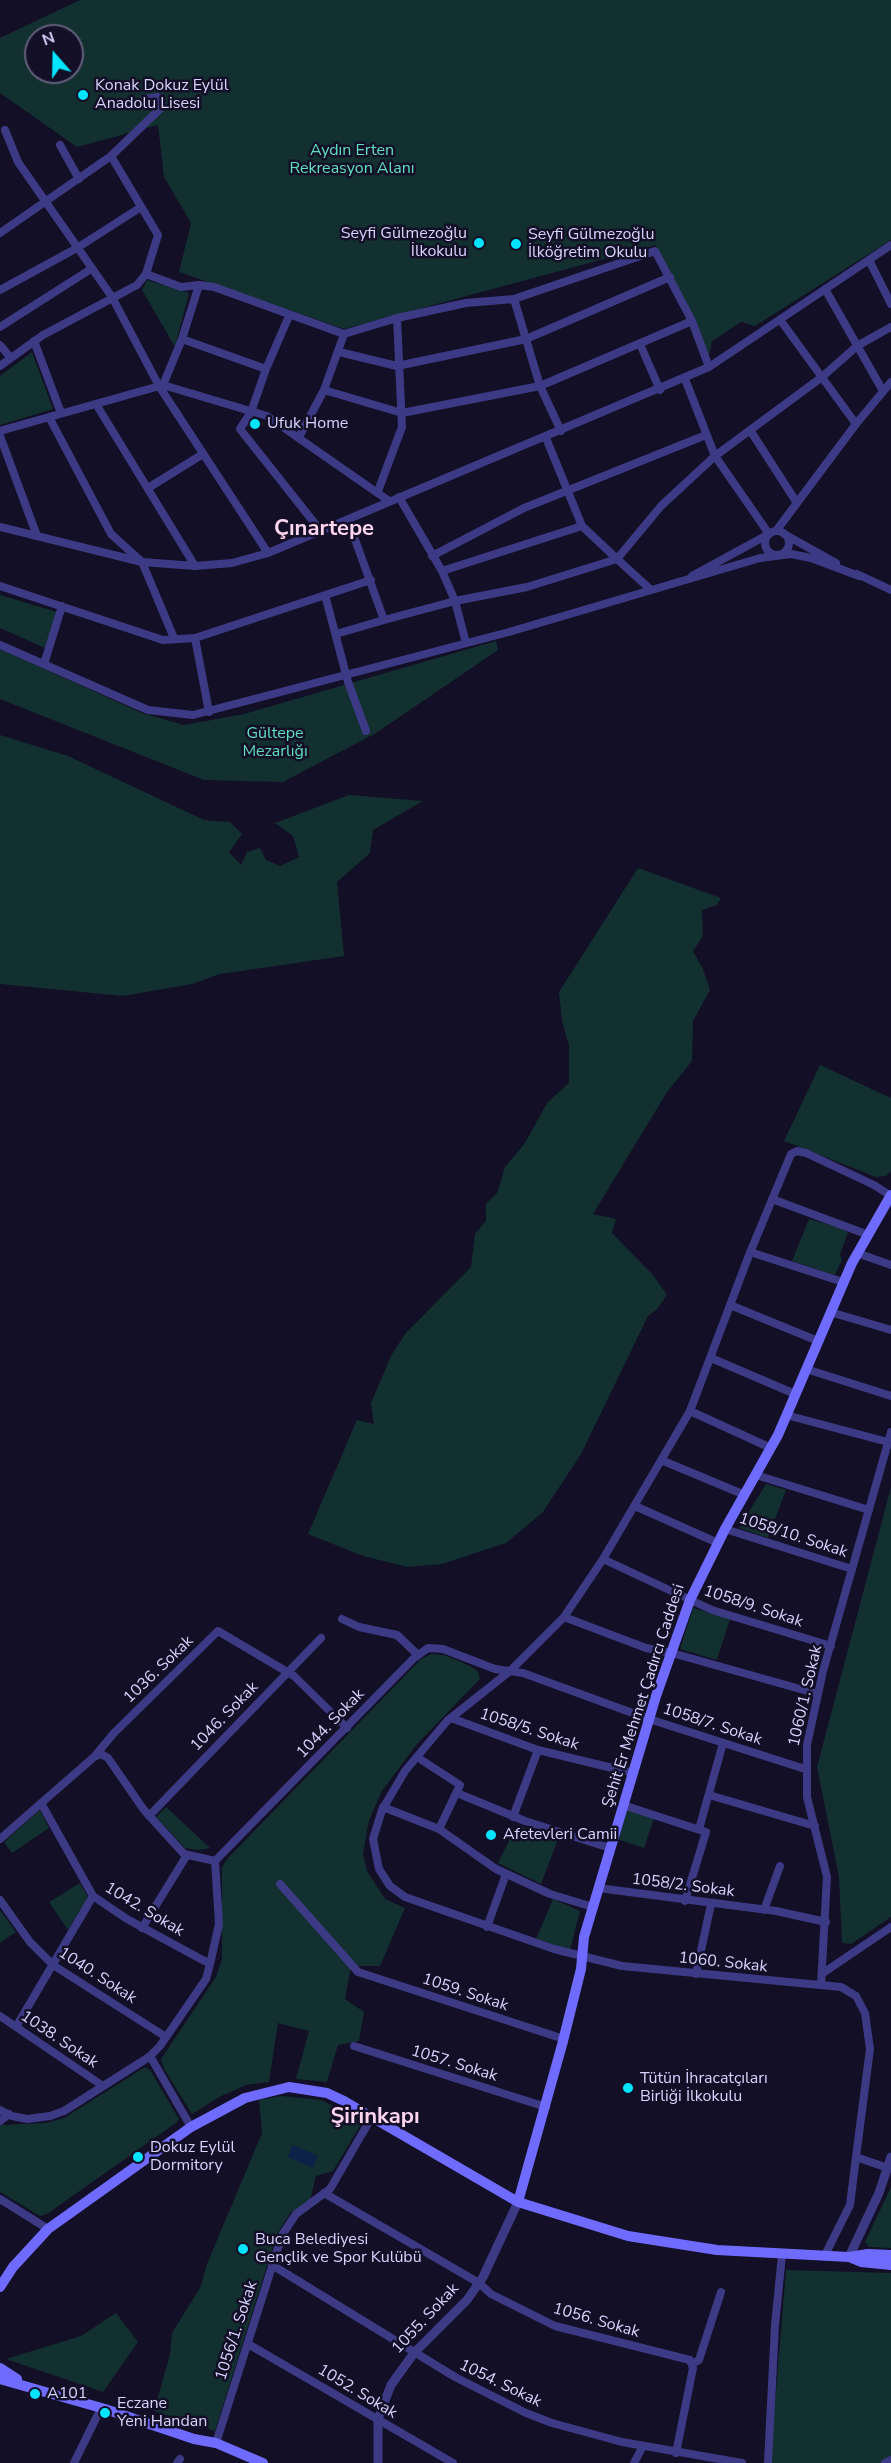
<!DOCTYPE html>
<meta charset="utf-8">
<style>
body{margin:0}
#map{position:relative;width:891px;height:2463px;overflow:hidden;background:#130f26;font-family:"Nunito Sans",sans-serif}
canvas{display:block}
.north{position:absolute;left:24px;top:24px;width:60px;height:60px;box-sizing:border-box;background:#130f26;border:2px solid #625e7d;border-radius:50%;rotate:340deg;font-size:16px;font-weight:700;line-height:24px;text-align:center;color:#d9d4ff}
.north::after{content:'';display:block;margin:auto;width:21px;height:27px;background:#00e5ff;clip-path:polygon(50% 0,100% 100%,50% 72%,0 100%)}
</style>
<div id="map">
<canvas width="891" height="2463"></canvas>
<div class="north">N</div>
</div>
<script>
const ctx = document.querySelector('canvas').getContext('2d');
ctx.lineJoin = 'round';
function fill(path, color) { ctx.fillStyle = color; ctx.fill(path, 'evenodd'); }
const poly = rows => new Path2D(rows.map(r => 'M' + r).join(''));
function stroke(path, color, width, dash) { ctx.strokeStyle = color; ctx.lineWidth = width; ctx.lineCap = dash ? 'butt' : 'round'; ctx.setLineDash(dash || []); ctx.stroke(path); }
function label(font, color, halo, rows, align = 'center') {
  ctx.font = font + ' "Nunito Sans",sans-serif'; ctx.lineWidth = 5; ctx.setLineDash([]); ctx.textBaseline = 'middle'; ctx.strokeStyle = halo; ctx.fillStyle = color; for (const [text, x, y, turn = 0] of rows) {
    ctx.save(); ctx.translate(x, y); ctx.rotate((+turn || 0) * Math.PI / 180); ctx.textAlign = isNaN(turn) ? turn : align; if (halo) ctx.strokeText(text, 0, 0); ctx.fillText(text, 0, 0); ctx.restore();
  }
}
fill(poly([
 [80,0,891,0,891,240,755,326,741,322,712,341,709,356,656,245,344,329,179,272,191,223,164,177,158,125,77,147,0,93,0,38],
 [36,36,72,36,72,72,36,72],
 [147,280,189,293,175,347,142,290],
 [32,352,53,409,0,425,0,376],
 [0,595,57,612,45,648,0,628],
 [496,641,498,650,376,733,283,782,204,780,0,699,0,649,142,713,184,725,244,714],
 [0,735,68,756,204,820,230,822,242,834,229,852,241,865,247,852,260,848,266,860,280,866,299,857,293,836,275,823,349,795,423,801,373,830,370,853,337,882,344,956,220,974,192,984,123,996,0,984],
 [638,868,721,898,717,905,702,910,703,936,693,951,703,969,710,990,693,1021,692,1061,667,1092,593,1214,616,1219,612,1233,653,1275,667,1295,657,1309,648,1316,581,1454,543,1512,506,1543,442,1564,407,1567,363,1556,308,1534,357,1420,374,1424,371,1403,391,1356,405,1334,471,1267,475,1234,486,1221,486,1204,497,1193,505,1167,525,1143,547,1103,569,1083,569,1046,562,1021,559,992],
 [820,1065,891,1098,891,1171,886,1176,876,1177,784,1141],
 [809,1219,845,1229,848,1233,840,1254,842,1260,835,1275,792,1261],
 [766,1484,786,1490,768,1538,739,1528],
 [891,1487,891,1917,851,1944,842,1943,839,1877,817,1767],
 [693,1608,730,1619,717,1660,680,1649],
 [431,1654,444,1655,468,1665,478,1671,480,1679,417,1744,382,1791,369,1820,363,1854,367,1871,385,1899,405,1908,380,1966,351,1966,345,1999,364,2012,359,2041,338,2045,327,2082,296,2079,309,2031,278,2023,269,2082,246,2085,219,2097,192,2114,164,2069,161,2059,216,1977,222,1959,222,1867,228,1858,421,1659],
 [626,1806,655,1815,644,1848,617,1839],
 [166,1807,210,1848,198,1850,185,1848,156,1817],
 [40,1810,49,1828,12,1853,4,1842],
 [517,1825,558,1839,541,1884,498,1863],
 [80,1883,88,1897,68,1930,49,1902],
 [553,1899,580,1911,570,1950,536,1939],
 [0,1910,16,1932,0,1943],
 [145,2067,150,2070,179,2119,176,2123,47,2214,40,2216,0,2192,0,2125,46,2123,64,2118],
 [281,2096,321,2100,363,2121,333,2171,316,2176,310,2200,290,2213,277,2234,215,2431,154,2411,170,2354,172,2333,200,2288,207,2264,262,2133,259,2100],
 [891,2187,891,2248,869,2247,865,2242],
 [786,2270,891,2273,891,2459,884,2463,770,2463],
 [116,2313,138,2342,103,2392,6,2359,81,2336]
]), '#12302f');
fill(poly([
 [293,2145,318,2156,313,2168,288,2157]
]), '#0c2248');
stroke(poly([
 [5,130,18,162,112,297,159,386,268,553],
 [60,145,79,179],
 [0,233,111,156,163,106,158,97,144,99],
 [869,260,891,304],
 [146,274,181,287,199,285,214,287,344,334,397,318,466,303,514,299,655,251,692,321,709,367],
 [825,289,883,391],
 [0,290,77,248,141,207],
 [514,299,540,386,561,431],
 [289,316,266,369,251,412,240,429,320,530],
 [781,321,856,424],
 [0,327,91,269],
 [182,339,266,369],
 [34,341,61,413],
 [640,344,660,390],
 [0,345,11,358],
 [339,352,397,366,526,339,670,277],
 [0,366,43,335,137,285,146,274,158,235,111,156],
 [685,379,715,456,769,534,692,576],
 [163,385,182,339,199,285],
 [324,390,402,413,540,386,692,321],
 [96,404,195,566],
 [49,417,111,534,142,562,174,638],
 [750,430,797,503],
 [0,431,163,385,267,416,389,501],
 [0,436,37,536],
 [299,437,324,390,344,334],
 [546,438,582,526],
 [148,488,203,454],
 [378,491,402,427,397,318],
 [348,520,384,620,455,601,442,571,399,497],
 [0,527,142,562,195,566,232,563,268,553,709,367,891,245],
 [776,531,856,424,891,382],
 '765 543a12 12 0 1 1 24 0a12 12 0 1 1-24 0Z',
 [784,534,836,563],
 [432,556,524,508,706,435],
 [442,571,582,526,617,559,661,506,715,456,822,377,857,346,891,327],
 [857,574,891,590],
 [0,586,163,640,195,638,371,580],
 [325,595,348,682,366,731],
 [336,634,384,620],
 [195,638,209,712],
 [466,643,455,601,527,587,617,559,651,590],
 [0,645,148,710,193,715,509,632,760,558,791,554,811,558,859,576],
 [44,664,62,606],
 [772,1199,866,1234],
 [750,1252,843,1282],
 [857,1253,891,1265],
 [730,1305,818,1341],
 [830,1312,891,1330],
 [711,1358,795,1394],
 [806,1369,891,1396],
 [690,1411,771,1448],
 [786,1415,888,1442],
 [661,1460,745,1495],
 [756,1475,869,1510],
 [635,1506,718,1543],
 [725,1529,852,1569],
 [603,1559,712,1610,831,1646],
 [564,1617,646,1648,672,1653,818,1694],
 [342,1619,359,1627,397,1635,418,1655],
 [451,1718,538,1750,633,1773],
 [96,1756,101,1754,108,1758,144,1810,184,1854,215,1861],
 [457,1793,525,1821,610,1848],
 [709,1795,815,1826],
 [41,1803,93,1896,127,1919,210,1964],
 [623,1805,706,1832,685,1901],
 [383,1807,439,1829,460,1785,417,1757],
 [149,1816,321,1638],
 [513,1817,538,1750],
 [439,1829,496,1869,550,1894,593,1907],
 [699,1829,723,1743],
 [0,1839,94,1757,114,1733,218,1631,294,1676,347,1728],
 [215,1861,414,1658,428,1648,443,1649,495,1669,523,1673,649,1719,805,1769],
 [280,1884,358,1972,564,2039],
 [598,1888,776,1911,826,1922],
 [0,1900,30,1942,53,1965,166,2037],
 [764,1910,780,1866],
 [487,1927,506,1874],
 [142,1928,187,1855],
 [823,1973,891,1927],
 [696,1974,711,1904],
 [821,1985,827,1877,807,1797,807,1745,823,1671,891,1432],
 [0,2016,103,2086],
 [16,2027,93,1896],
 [354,2046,546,2107],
 [150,2056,191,2127],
 [0,2110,12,2116,27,2119,50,2116,64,2111,149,2057,160,2046,206,1979,210,1964,219,1924,215,1861],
 [0,2121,9,2114],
 [856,2157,888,2168],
 [324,2193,479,2283,491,2294,555,2326,690,2360,693,2368,676,2453],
 [0,2199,48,2229],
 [825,2255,850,2205,856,2157,870,2049,865,2013,856,1996,841,1987,622,1966,554,1949,405,1897,390,1886,379,1869,373,1839,382,1810,405,1771,447,1721,510,1671,564,1617,603,1559,690,1411,749,1255,791,1154,797,1151,806,1153,874,1185,891,1196],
 [272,2265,455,2377,526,2413,552,2423,622,2442,742,2463],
 [248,2344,453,2463],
 [692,2364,699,2360,721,2292],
 [216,2443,282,2235,296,2214,330,2189,373,2115],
 [74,2463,101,2408],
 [177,2463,180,2459],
 [634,2463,643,2446],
 [768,2463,775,2325,782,2255],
 [885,2463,891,2460]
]), '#3d3a85', 8);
stroke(poly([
 [849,2257,879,2193,891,2157],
 [378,2463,378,2419,391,2385,414,2353,467,2300,483,2277,518,2202]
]), '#3d3a85', 9);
stroke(poly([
 [518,2202,562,2045,581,1969,584,1937,656,1696,690,1600,725,1529,778,1435,852,1263,891,1195],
 [849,2257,861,2262,891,2265],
 [0,2287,13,2267,48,2229,191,2127,245,2098,289,2087,327,2093,344,2101,518,2202,628,2236,717,2250,849,2257,868,2254,891,2255],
 [0,2368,17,2379],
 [0,2379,105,2409,194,2439,216,2443,263,2463]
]), '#6f6bff', 10);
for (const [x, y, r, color] of [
 [83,95,6,"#00e5ff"],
 [479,243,6,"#00e5ff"],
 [516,244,6,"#00e5ff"],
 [255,424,6,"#00e5ff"],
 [491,1835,6,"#00e5ff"],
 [628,2088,6,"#00e5ff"],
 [138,2157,6,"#00e5ff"],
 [243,2249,6,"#00e5ff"],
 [35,2394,6,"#00e5ff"],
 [105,2413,6,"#00e5ff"]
]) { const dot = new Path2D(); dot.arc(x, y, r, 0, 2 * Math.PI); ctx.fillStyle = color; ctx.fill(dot); stroke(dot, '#130f26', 2); }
label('16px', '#d9d4ff', '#130f26', [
 ["Konak Dokuz Eylül",95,86],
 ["Anadolu Lisesi",95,104],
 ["Seyfi Gülmezoğlu",467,234,"right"],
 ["İlkokulu",467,252,"right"],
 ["Seyfi Gülmezoğlu",528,235],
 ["İlköğretim Okulu",528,253],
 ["Ufuk Home",267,424],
 ["Afetevleri Camii",503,1835],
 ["Tütün İhracatçıları",640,2079],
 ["Birliği İlkokulu",640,2097],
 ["Dokuz Eylül",150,2148],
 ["Dormitory",150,2166],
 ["Buca Belediyesi",255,2240],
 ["Gençlik ve Spor Kulübü",255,2258],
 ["A101",47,2394],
 ["Eczane",117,2404],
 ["Yeni Handan",117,2422]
], 'left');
label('16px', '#5fe0c0', '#130f26', [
 ["Aydın Erten",352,151],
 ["Rekreasyon Alanı",352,169],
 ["Gültepe",275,734],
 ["Mezarlığı",275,752]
]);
label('16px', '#d9d4ff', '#130f26', [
 ["1058/10. Sokak",793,1536,18],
 ["1058/9. Sokak",753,1607,18],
 ["1036. Sokak",159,1670,-44],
 ["Şehit Er Mehmet Çadırcı Caddesi",644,1696,-72],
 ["1060/1. Sokak",806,1696,-77],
 ["1046. Sokak",225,1717,-46],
 ["1044. Sokak",331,1724,-46],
 ["1058/7. Sokak",712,1725,18],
 ["1058/5. Sokak",529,1730,18],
 ["1058/2. Sokak",683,1886,7],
 ["1042. Sokak",144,1910,31],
 ["1060. Sokak",723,1963,6],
 ["1040. Sokak",97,1976,33],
 ["1059. Sokak",465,1993,18],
 ["1038. Sokak",59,2040,34],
 ["1057. Sokak",454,2064,17],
 ["1055. Sokak",426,2319,-47],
 ["1056. Sokak",596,2321,16],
 ["1056/1. Sokak",237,2331,-72],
 ["1054. Sokak",500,2384,26],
 ["1052. Sokak",357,2392,31]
]);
label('bold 22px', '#ffd6f0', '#130f26', [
 ["Çınartepe",324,530],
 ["Şirinkapı",375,2118]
]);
</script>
